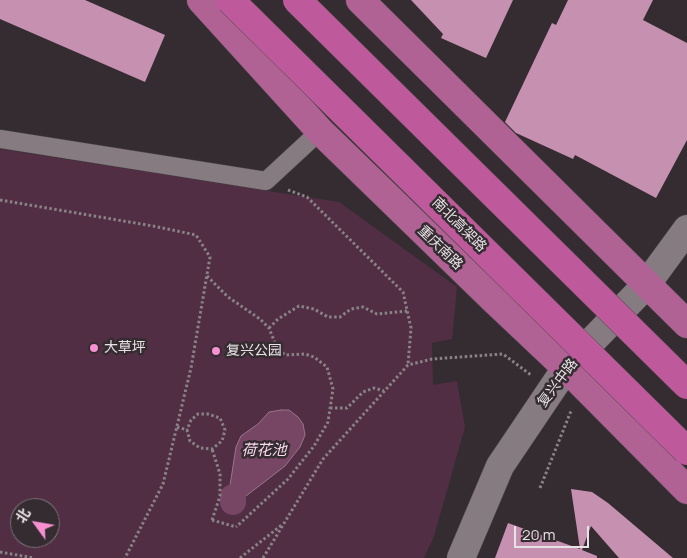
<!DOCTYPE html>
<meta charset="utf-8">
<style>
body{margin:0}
#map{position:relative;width:687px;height:558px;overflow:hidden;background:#352c31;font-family:Manrope,"Noto Sans SC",sans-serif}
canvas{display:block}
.north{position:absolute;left:10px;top:498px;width:50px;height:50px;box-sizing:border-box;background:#352c31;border:1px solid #7c7579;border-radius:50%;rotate:302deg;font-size:14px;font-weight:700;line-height:20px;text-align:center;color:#e7e2e5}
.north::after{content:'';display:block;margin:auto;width:18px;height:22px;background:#f690d0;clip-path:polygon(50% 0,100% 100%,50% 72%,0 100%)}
.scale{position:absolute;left:514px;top:526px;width:75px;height:22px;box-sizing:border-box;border:2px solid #e7e2e5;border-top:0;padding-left:6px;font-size:15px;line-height:18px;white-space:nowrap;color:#e7e2e5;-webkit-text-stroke:4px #352c31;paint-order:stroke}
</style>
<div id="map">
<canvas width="687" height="558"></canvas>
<div class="north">北</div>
<div class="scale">20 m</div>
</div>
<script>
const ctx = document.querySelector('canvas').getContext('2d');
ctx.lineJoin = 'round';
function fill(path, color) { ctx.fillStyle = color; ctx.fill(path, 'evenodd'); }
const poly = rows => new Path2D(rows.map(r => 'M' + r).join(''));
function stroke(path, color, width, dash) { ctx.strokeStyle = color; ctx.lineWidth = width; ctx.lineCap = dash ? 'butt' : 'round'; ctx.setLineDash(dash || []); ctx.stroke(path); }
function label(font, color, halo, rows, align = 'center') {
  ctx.font = font + ' Manrope,"Noto Sans SC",sans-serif'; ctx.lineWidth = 5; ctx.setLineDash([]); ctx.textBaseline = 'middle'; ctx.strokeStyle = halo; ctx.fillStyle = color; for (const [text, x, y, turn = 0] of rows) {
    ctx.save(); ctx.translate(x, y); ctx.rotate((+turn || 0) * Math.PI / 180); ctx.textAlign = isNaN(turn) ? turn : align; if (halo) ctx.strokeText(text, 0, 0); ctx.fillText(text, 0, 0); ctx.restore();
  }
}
fill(poly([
 [0,149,339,202,457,287,452,339,432,343,433,385,457,381,465,427,434,536,424,558,0,558],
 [20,508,50,508,50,538,20,538]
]), '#512e44');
const water = poly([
 [281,410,289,410,298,417,303,424,305,435,300,447,285,466,263,483,242,499,233,497,229,492,236,447,241,436,258,424,269,412,281,410]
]);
fill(water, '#764664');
stroke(water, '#98758b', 1);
stroke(poly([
 [233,502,233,497]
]), '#764664', 26);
fill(poly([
 [0,0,85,0,165,35,145,82,0,19],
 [411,0,513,0,486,58,441,38,443,34],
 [568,0,653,0,643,20,687,43,687,140,656,198,575,155,573,159,516,133,505,122,552,23,556,25],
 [571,489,592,492,608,503,673,558,619,558,591,526,582,550,597,556,597,558,495,558,508,523,580,549]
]), '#c690b0');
const pedestrian = poly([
 [0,139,266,181,320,131]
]);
const secondary = poly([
 [461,558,500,466,566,368,646,285,687,229]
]);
const primary = poly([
 [201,0,320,131,494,300,566,368,687,490],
 [360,0,687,324]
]);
stroke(pedestrian, '#514a4e', 19);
stroke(secondary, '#514a4e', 29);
stroke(primary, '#514a4e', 29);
stroke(poly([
 [288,190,307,197,403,292,411,328,408,365],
 [0,200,153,226,196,235,210,257,191,368,163,484,125,558],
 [207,276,228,297,260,319,269,328,277,348,285,355,305,354,314,357,327,367,333,389,328,422,314,446,288,479,236,527],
 [269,328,278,319,299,306,314,309,328,317,340,317,351,309,363,307,377,314,407,311],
 [330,408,347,408,363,392,374,388,384,391],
 [177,427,187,430,190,441,200,448,212,449,222,441,225,430,220,418,208,414,198,414,191,420,187,430],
 [540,488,571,411],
 [212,520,220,496,220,474,212,449],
 [0,552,34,558],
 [240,558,283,524],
 [263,558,323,459,408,365,432,359,503,354,531,375]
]), '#898286', 3, [2.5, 2.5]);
stroke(pedestrian, '#867b81', 18);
stroke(secondary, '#867b81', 28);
stroke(primary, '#b06295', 28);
const trunkBridge = poly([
 [230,0,687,451],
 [297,0,687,385]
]);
stroke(trunkBridge, '#514a4e', 29, []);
stroke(poly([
 [212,520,236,527]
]), '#898286', 3, [2.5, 2.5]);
stroke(trunkBridge, '#be5a9c', 28);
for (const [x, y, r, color] of [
 [94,348,5,"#f690d0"],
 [216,351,5,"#f690d0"]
]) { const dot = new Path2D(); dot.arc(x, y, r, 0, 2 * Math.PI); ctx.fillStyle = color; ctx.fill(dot); stroke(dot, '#352c31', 2); }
label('14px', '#e7e2e5', '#352c31', [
 ["南北高架路",459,225,45],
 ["重庆南路",440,248,44],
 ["复兴中路",558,383,-53]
]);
label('14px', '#e7e2e5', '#352c31', [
 ["大草坪",104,348],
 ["复兴公园",226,351]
], 'left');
label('italic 15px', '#fad9ec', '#352c31', [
 ["荷花池",264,451]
]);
</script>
